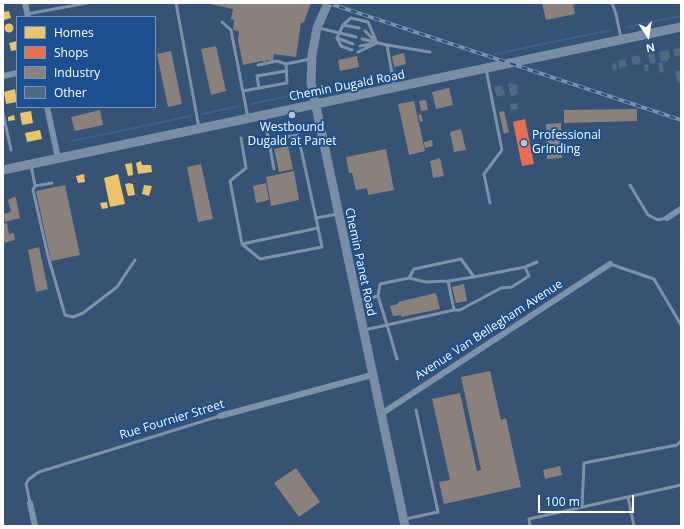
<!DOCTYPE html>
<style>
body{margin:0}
#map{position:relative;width:684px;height:529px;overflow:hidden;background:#365274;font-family:"Open Sans",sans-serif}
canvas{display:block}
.frame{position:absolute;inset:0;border:4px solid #fff;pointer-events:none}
.legend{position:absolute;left:16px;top:16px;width:140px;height:92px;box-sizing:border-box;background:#1b4f8f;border:1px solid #7695bc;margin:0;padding:5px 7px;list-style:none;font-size:12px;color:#fff}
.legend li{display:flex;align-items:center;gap:8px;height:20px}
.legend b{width:20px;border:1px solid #7695bc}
.north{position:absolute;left:628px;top:16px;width:40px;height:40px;-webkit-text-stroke:3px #1b4f8f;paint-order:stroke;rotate:168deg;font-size:11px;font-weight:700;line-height:16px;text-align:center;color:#fff}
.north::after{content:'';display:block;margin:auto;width:14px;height:18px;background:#fff;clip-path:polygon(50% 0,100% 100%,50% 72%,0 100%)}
.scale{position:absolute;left:538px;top:495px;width:96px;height:18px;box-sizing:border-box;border:2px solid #fff;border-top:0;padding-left:5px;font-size:12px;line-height:14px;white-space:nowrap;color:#fff;-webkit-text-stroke:3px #1b4f8f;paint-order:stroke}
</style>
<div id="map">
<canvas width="684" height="529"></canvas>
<div class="frame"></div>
<ul class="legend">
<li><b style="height:11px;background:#e9c46a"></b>Homes</li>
<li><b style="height:11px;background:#e76f51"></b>Shops</li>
<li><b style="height:11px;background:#8a817c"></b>Industry</li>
<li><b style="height:11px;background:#526984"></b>Other</li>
</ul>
<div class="north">N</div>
<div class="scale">100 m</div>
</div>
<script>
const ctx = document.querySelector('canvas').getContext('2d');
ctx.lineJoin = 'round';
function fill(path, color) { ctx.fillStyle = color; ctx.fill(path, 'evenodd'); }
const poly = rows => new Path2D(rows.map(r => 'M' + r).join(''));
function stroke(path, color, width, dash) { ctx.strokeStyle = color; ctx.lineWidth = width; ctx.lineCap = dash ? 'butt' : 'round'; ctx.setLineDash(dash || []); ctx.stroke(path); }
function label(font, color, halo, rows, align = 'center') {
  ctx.font = font + ' "Open Sans",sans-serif'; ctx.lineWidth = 4; ctx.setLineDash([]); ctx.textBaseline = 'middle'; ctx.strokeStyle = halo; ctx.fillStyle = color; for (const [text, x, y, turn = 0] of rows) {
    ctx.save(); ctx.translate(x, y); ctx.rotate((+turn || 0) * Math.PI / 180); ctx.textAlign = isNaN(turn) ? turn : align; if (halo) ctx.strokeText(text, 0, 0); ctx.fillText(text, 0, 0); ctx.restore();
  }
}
fill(poly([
 [9,11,11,18,4,20,3,12],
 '4.5 28a4.5 4.5 0 1 1 9 0a4.5 4.5 0 1 1-9 0Z',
 [17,41,17,50,11,51,9,43],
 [15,89,17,102,6,104,4,92],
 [31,111,33,123,22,125,20,113],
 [14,115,15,120,8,121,8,117],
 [40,130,42,139,27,142,25,133],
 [141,161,142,165,151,165,152,172,138,174,136,163],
 [132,163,133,175,128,176,125,164],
 [84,174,85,182,78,183,76,176],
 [118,174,125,204,110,207,104,178],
 [129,183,133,184,135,195,128,196,125,184],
 [144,185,152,186,149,196,142,194],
 [107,202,108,208,102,209,100,203]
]), '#e9c46a');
fill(poly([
 [525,119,534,164,522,166,513,122]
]), '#e76f51');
fill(poly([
 [206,3,311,3,304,22,301,23,296,57,274,54,273,61,266,60,265,62,262,61,243,65,238,40,239,31,233,30,234,20,231,19,233,9],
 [549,3,573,3,575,14,546,20,542,4],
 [216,46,226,91,211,95,201,49],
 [171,51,182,104,168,107,157,54],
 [404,53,406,64,394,67,392,56],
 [357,56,359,67,340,71,338,60],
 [449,88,453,105,436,109,432,92],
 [426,100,428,110,421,111,419,101],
 [414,101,425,151,409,155,398,104],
 [637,109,637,121,564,123,564,110],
 [100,110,103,125,75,131,71,117],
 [504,111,509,132,504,134,499,112],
 [421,114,423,121,420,122,418,115],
 [561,123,562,158,547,159,546,124],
 [461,129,466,150,454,152,450,132],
 [432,140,433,146,425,148,424,142],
 [288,146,293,169,279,172,274,149],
 [386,149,394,190,368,195,367,188,356,190,352,173,349,173,346,157],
 [440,158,444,176,433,178,430,161],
 [201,164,213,219,198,222,187,167],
 [294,171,299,200,271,206,266,177],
 [266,183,269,200,256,203,253,186],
 [65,185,80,255,51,261,36,191],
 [14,197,16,198,20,218,5,222,4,214,11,212,8,200],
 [7,223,9,234,14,233,15,240,3,243,3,224],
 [39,247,48,289,36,292,28,250],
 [464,284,467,301,456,303,452,287],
 [436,293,440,309,401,317,401,315,393,316,390,306,398,304,398,302],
 [490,371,501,420,506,418,521,487,444,504,439,482,450,480,432,399,460,393,477,471,481,470,461,377],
 [560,466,562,475,545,479,543,470],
 [296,468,320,502,299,517,274,483]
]), '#8a817c');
stroke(poly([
 [627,27,681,16],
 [495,54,611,30],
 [251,104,299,94],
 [202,114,241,106],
 [72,141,191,116]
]), '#3b618d', 2);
fill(poly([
 [681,48,681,55,675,57,673,49],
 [669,50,670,58,668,59,668,61,661,61,659,52],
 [654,53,656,63,651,64,647,55],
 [639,55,641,64,633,65,631,57],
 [625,59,627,66,619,68,618,61],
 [662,62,664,72,660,73,658,63],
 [616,63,617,70,613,70,612,64],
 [648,64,649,71,645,71,644,65],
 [681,70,681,82,678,83,675,71],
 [512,83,513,85,517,84,518,94,512,96,510,94,508,84],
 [502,85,505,95,497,97,494,87],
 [517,103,518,109,511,110,510,104]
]), '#526984');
stroke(poly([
 [176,3,199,128],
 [612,3,616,14,621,38],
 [27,14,87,3],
 [222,22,231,30,248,118],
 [343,25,359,28],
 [319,28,356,37],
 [365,31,374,40],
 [337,38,353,44],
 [362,39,387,45,394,85],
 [387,45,430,52],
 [360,46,371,44],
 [352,50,341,46,337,38,343,25,351,18,368,22,377,43],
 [358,52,377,43],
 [258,65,277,61,286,64],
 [486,69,502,150,484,174,490,203],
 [286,71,257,76,259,88,287,83,286,64,310,59],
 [243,91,259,88],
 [3,113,11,150],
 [264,116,274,169],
 [241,138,246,168,230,181,242,244,260,259,322,247,316,218],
 [269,140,298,135,316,218,338,214],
 [31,165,35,186,52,183],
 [630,185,648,215,658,220,667,218],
 [35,186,33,190,48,256,65,315,73,317,83,313,117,287,135,260],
 [242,244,318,228],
 [610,264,654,279,681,325],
 [525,267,537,262],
 [409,278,414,269,461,259,474,277,525,267,529,276,512,287,501,288,460,310,454,310],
 [448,281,474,277],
 [358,301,378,296],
 [364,330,387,325,454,310,448,281,426,282,409,278,380,284,378,296,387,325,397,359],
 [628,497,634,526],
 [30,503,26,484,29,479,39,472,220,416],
 [582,507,584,463,677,445,681,441],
 [405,519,438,512,416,410],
 [530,526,529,519,681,485]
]), '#7d92a8', 3);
stroke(poly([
 [25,3,28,17],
 [3,76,17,73],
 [47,107,58,158],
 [667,218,681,209],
 [381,414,610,264],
 [220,416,372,375],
 [30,503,35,526]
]), '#7d92a8', 6);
stroke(poly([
 [328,3,317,28,312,55,311,83,405,526],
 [3,170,681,27]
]), '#798da4', 9);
const rail = poly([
 [328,3,681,120]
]);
stroke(rail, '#7e92a7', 3.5);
stroke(rail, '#1b4f8f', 2, [6]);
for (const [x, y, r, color] of [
 [292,115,4,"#b9c2ce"],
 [524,143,4,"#b9c2ce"]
]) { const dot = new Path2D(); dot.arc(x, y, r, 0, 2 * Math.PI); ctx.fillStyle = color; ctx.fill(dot); stroke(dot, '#1b4f8f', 1.5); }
label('12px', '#fff', '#1b4f8f', [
 ["Chemin Dugald Road",347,86,-11],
 ["Chemin Panet Road",360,262,78],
 ["Avenue Van Bellegham Avenue",489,330,-33],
 ["Rue Fournier Street",172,420,-17]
]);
label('12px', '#fff', '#1b4f8f', [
 ["Westbound",292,128],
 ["Dugald at Panet",292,142],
 ["Professional",532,136,"left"],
 ["Grinding",532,150,"left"]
]);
</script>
